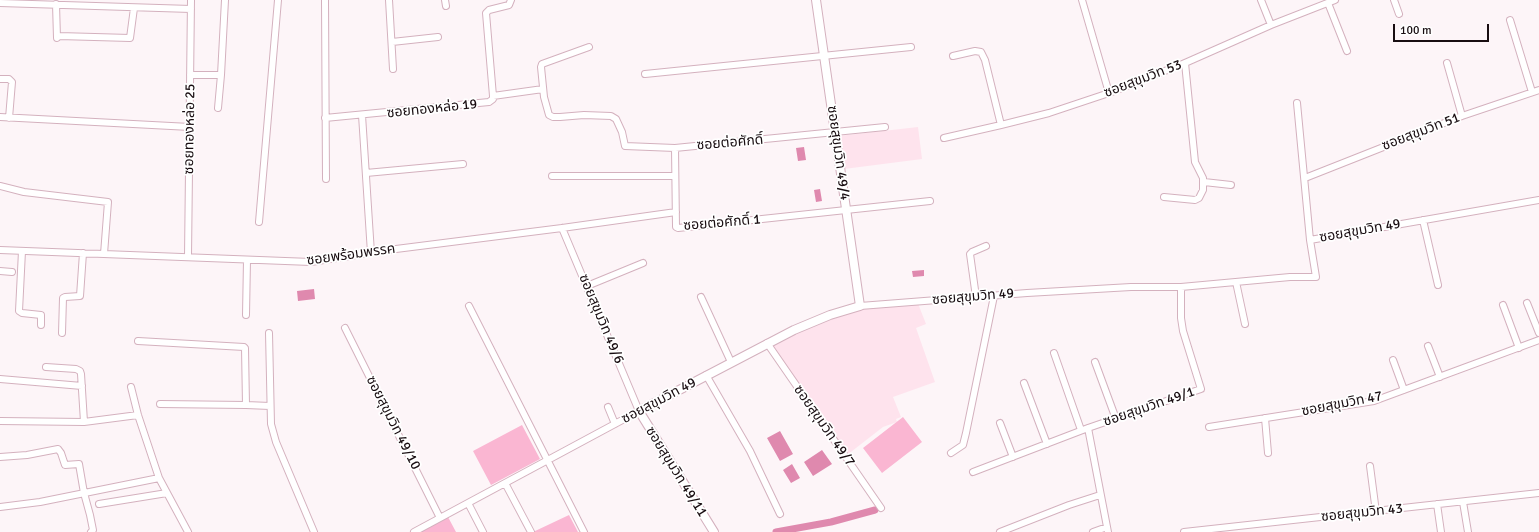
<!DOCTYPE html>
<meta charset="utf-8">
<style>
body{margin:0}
#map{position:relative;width:1539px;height:532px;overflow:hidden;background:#fdf5f8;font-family:Signika,sans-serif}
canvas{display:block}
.scale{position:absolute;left:1393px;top:24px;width:96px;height:18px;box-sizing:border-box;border:2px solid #180d11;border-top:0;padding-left:5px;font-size:12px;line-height:14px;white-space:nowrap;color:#180d11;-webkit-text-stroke:3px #fff;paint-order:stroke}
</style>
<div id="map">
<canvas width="1539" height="532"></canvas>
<div class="scale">100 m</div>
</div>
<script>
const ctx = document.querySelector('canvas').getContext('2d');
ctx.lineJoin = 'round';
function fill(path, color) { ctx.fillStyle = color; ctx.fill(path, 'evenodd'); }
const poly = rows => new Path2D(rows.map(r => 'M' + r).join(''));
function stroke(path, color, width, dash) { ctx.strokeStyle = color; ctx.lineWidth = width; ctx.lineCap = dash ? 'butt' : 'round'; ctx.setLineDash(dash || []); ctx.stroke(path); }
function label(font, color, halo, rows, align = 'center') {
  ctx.font = font + ' Signika,"Noto Sans Thai",sans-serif'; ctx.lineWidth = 3.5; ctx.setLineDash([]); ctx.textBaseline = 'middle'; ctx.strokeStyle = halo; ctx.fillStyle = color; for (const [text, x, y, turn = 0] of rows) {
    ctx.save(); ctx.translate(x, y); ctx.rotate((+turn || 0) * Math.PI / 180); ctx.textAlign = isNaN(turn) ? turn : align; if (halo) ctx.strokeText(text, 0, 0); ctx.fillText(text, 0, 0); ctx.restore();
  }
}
fill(poly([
 [918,127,922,159,844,169,839,136],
 [917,301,926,324,916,328,935,382,893,397,901,417,896,419,897,422,883,427,847,455,770,342,861,305]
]), '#fee3ed');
fill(poly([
 [903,417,922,442,882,473,863,448],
 [522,425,540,459,491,485,473,451],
 [569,515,578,532,533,532],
 [448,517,456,532,420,532]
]), '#fab6d2');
fill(poly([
 [804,147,806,160,798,161,796,148],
 [820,189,822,201,816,202,814,190],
 [924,270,924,276,913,277,912,271],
 [314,289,315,299,298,301,297,291],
 [780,431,793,454,780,461,767,438],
 [822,450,832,464,813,476,804,462],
 [792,464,800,478,791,483,783,470]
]), '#df89ae');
stroke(poly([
 [776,532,831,522,875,510]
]), '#df89ae', 7);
const minor = poly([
 [325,0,326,179],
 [389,0,393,69],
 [445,0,446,6],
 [1082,0,1109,93],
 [1261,0,1271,25],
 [1394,0,1399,14],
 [0,3,191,9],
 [1328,3,1347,51],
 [56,4,57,38,59,36,130,38,134,8],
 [1510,20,1532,92],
 [392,42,438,37],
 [589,47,542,64,541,67,544,97,549,115,553,117,560,117,584,115,611,116,616,119,622,132,625,146,675,148,885,127],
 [953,56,975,51,981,52,985,60,1001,125],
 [1447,63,1462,116],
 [645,74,911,47],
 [190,75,221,75],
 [0,79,9,79,12,82,9,118],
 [493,96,543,89],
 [218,108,221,75,225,0],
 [362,115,371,253],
 [0,117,190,127],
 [325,118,489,102,493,99,493,96,486,13,489,10,509,5,511,0],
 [944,138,1001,125,1049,113,1109,93,1185,63,1271,25,1335,0],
 [675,148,676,227,678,228,930,201],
 [366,173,463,164],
 [552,176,675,176],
 [1305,178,1462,116,1539,90],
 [1204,182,1231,185],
 [0,186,24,192,108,202,104,254],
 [1164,197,1195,200,1199,198,1203,190,1203,178,1195,162,1185,63],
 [1423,220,1438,285],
 [259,222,278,0],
 [1310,240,1539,200],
 [0,250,311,262,388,250,562,228,676,212],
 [22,251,19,311,22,313,41,315,41,325],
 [188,257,191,0],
 [0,271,12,272],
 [1236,282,1245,324],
 [587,286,643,263],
 [701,297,731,362],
 [976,297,970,254,972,252,986,246],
 [1527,303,1539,333],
 [1503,305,1519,348],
 [469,306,584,532],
 [860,306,1027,293,1131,287,1181,287,1290,277,1316,277,1310,240,1297,103],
 [246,315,247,260],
 [345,328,440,518],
 [62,333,63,298,65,297,80,296,83,253],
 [269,333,271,424,276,442,314,532],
 [138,341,244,347,245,348,246,405,270,406],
 [767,343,881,508],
 [1428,346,1440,377],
 [1054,353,1081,430],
 [1393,360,1404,390],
 [1095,362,1116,419],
 [46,367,76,369,80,371,81,374,84,422],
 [706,375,750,451,780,514],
 [0,379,82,386],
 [1024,383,1047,444],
 [131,387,138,415,159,478,188,532],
 [160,404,246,405],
 [608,407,615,424],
 [1265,418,1268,453],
 [0,421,84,422,138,415],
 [1000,423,1013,457],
 [1209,427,1374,401,1539,340],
 [1088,428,1108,532],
 [951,453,963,445,966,433,994,296],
 [0,457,27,455,58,449,61,453,65,465,79,464,84,493,90,515,93,530,91,532],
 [1370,466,1376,512],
 [973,472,1088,428,1201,389,1183,331,1181,318,1181,287],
 [505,483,531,532],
 [1463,502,1468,532],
 [468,503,483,532],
 [99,504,167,493],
 [1437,504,1441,532],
 [0,507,40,502,159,478],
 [414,532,639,411,562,228],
 [1000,532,1069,505,1100,495],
 [1093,532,1107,527],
 [1184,532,1539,493]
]);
const tertiary = poly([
 [714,532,639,411,794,330,830,315,860,306,816,0]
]);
stroke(minor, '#d4b1be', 8);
stroke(tertiary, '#d4b1be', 10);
stroke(minor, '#fff', 6);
stroke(tertiary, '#fff', 8);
label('14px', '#180d11', '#fff', [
 ["ซอยสุขุมวิท 53",1143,79,-21],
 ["ซอยทองหล่อ 19",432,109,-6],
 ["ซอยทองหล่อ 25",190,129,-89],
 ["ซอยสุขุมวิท 51",1421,132,-21],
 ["ซอยต่อศักดิ์",730,143,-5],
 ["ซอยสุขุมวิท 49/4",838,153,82],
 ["ซอยต่อศักดิ์ 1",722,223,-5],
 ["ซอยสุขุมวิท 49",1360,231,-10],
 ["ซอยพร้อมพรรค",351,255,-8],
 ["ซอยสุขุมวิท 49",973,297,-5],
 ["ซอยสุขุมวิท 49/6",601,319,67],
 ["ซอยสุขุมวิท 49",659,401,-28],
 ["ซอยสุขุมวิท 47",1342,404,-11],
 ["ซอยสุขุมวิท 49/1",1149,407,-19],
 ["ซอยสุขุมวิท 49/10",393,423,63],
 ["ซอยสุขุมวิท 49/7",824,426,55],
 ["ซอยสุขุมวิท 49/11",676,472,58],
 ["ซอยสุขุมวิท 43",1362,513,-6]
]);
</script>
